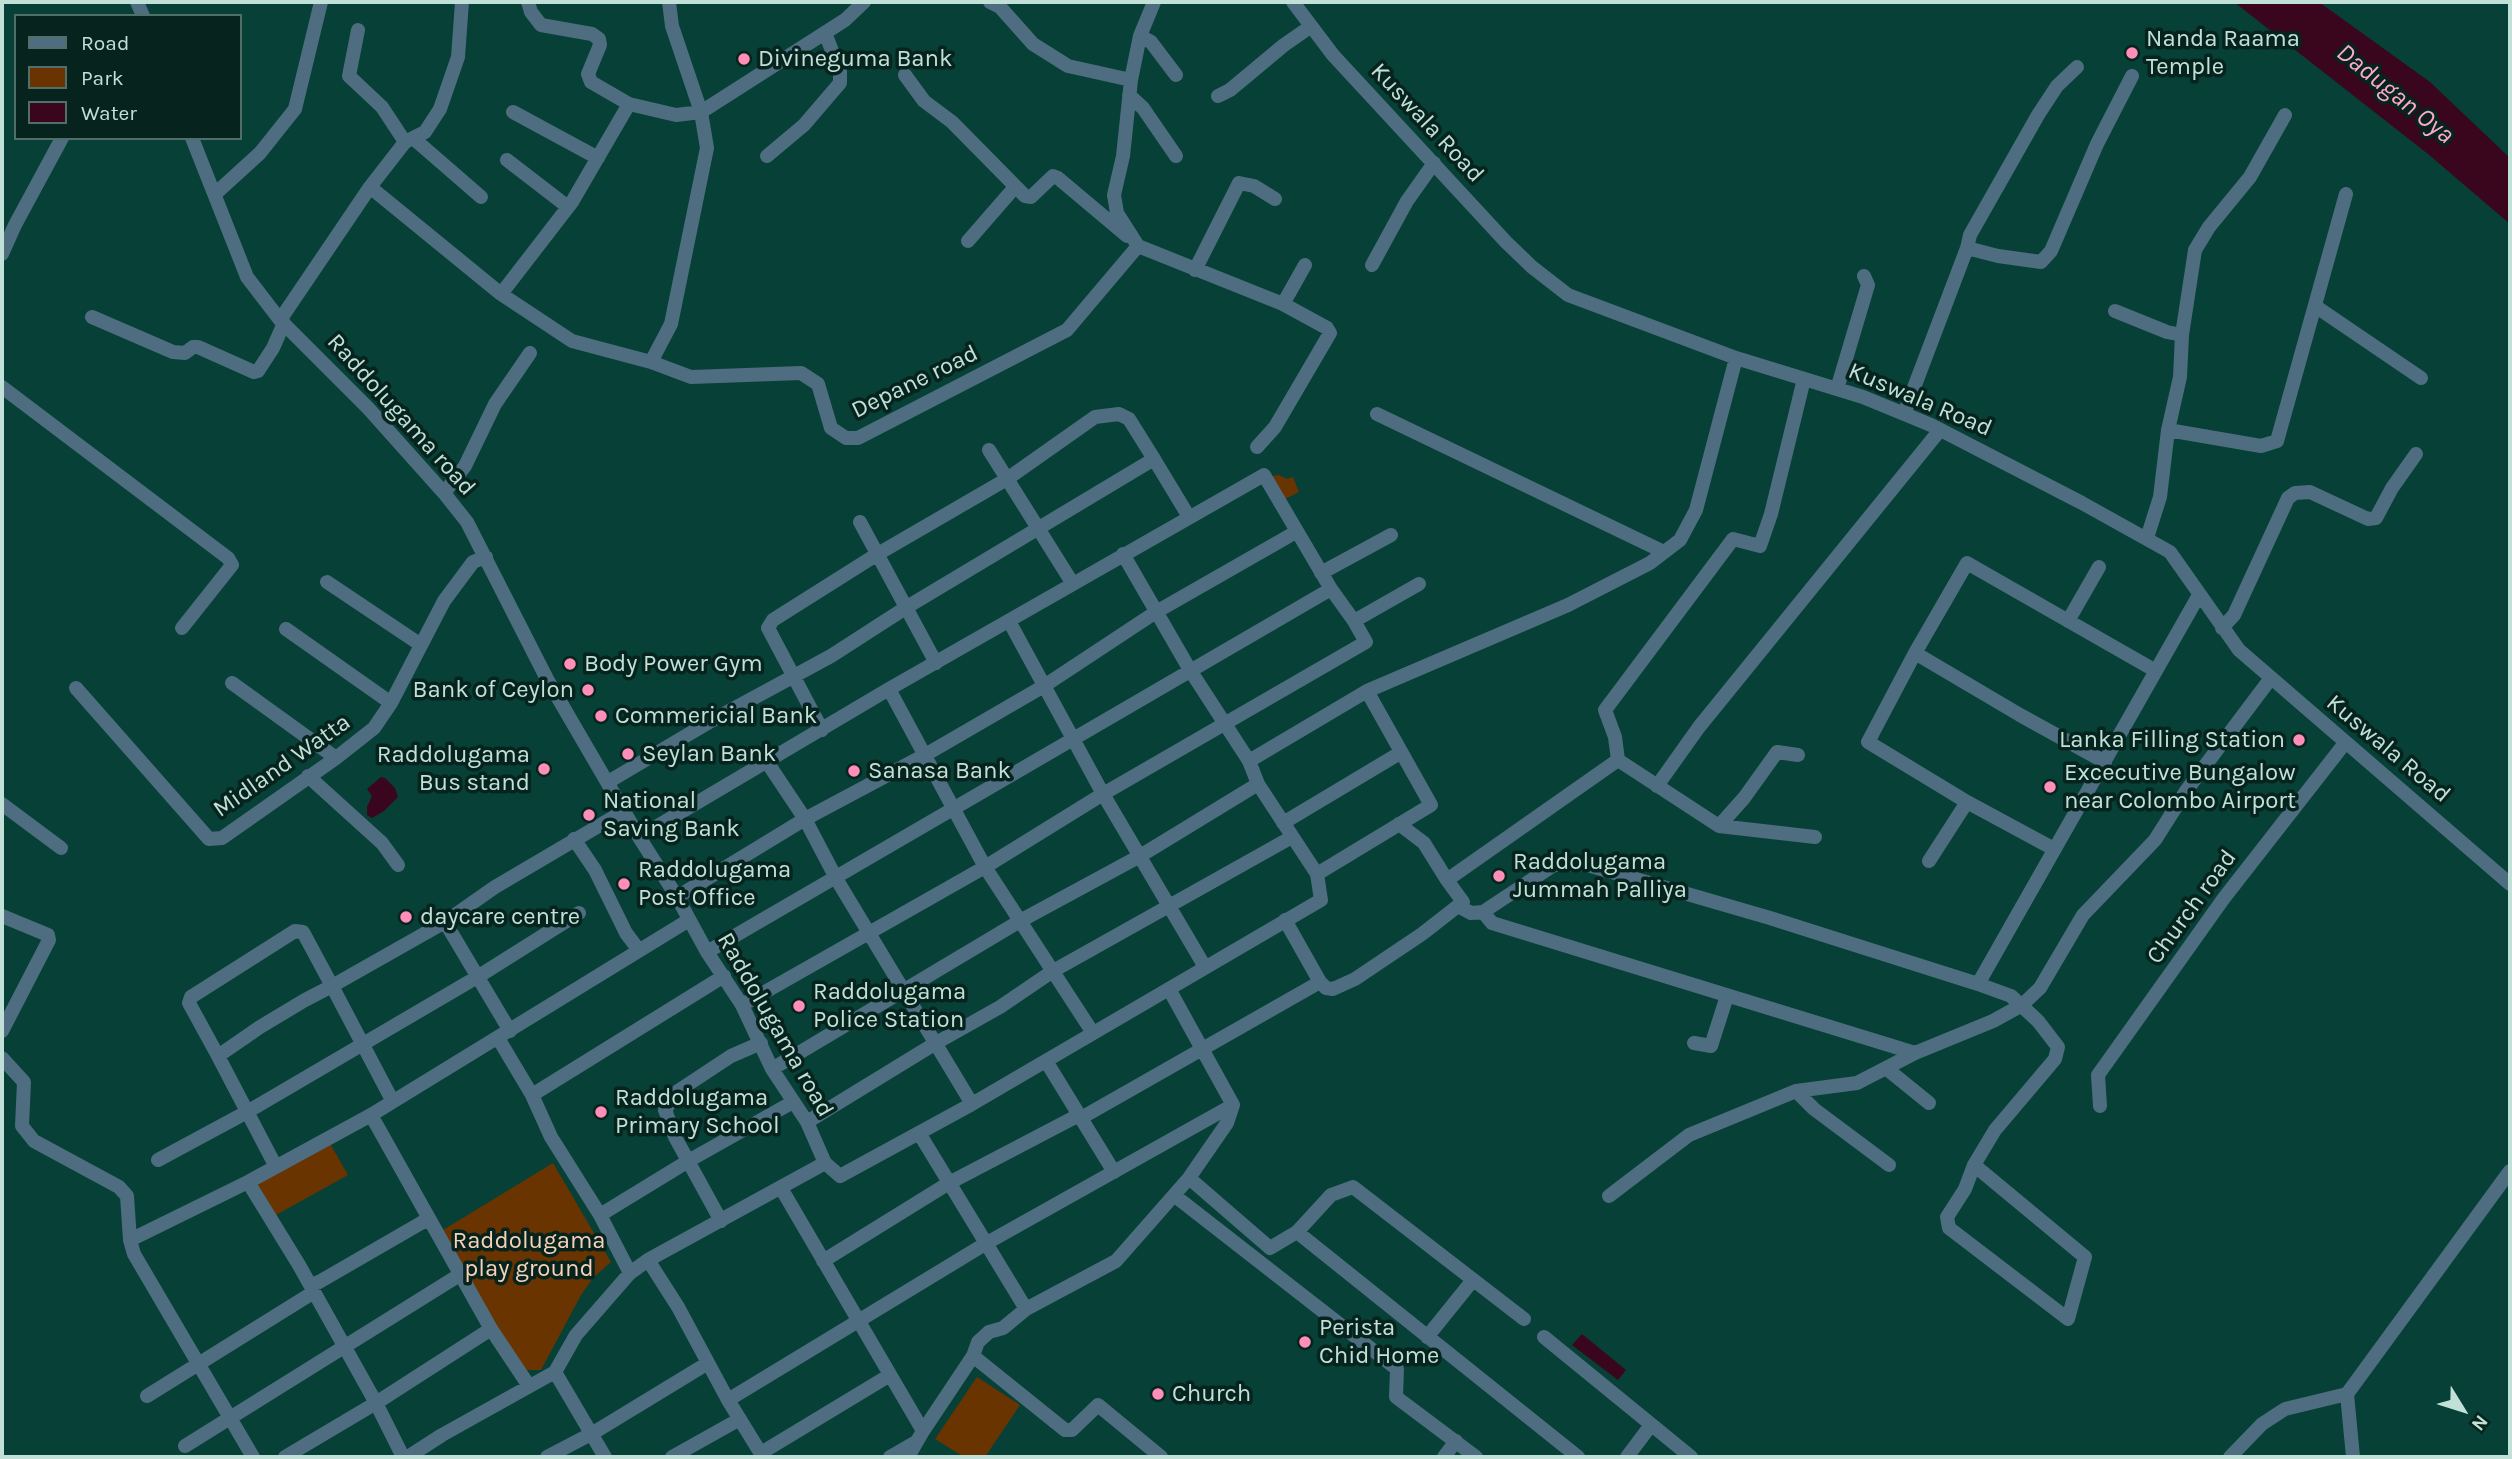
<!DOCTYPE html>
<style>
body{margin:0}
#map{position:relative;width:2512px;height:1459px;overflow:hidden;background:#064036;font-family:Karla,sans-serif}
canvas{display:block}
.frame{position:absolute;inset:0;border:4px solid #c1e1d8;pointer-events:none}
.legend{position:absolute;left:14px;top:14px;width:228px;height:126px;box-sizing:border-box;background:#06231d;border:2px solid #516f68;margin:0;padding:9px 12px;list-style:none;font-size:21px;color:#c1e1d8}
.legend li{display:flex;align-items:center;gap:14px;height:35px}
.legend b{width:35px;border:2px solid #516f68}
.north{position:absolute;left:2428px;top:1375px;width:70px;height:70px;-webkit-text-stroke:5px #06231d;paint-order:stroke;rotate:128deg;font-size:19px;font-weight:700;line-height:28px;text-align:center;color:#c1e1d8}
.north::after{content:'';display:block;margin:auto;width:24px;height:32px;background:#c1e1d8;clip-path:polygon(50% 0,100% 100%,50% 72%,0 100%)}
</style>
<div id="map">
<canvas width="2512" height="1459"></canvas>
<div class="frame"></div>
<ul class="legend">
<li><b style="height:9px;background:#4e6d80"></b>Road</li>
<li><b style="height:19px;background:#693400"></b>Park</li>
<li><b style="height:19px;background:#39061e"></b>Water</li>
</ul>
<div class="north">N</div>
</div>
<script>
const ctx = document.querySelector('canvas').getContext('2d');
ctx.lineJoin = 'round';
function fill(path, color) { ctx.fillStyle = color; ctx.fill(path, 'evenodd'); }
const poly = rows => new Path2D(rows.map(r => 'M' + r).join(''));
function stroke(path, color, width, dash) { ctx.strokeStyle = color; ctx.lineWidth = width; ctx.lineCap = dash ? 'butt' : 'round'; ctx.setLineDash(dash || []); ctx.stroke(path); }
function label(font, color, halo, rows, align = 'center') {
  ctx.font = font + ' Karla,sans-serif'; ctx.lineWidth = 7; ctx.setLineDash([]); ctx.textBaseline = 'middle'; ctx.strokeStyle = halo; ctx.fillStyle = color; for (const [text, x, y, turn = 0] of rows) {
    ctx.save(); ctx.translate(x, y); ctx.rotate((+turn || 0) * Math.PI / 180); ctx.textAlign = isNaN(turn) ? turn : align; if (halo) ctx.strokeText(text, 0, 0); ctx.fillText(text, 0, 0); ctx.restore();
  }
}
fill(poly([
 [1279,475,1287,479,1293,477,1299,492,1281,501,1267,477],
 [328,1140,348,1175,276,1215,255,1180],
 [553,1163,611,1262,593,1278,581,1295,541,1370,527,1370,510,1351,438,1233],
 [977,1377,1020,1405,985,1457,964,1457,935,1439]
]), '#693400');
fill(poly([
 [2234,2,2319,2,2430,82,2510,158,2510,224,2428,154],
 [381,777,385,778,395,788,398,797,384,811,372,818,367,815,367,807,372,796,367,789],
 [1582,1334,1626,1370,1618,1380,1572,1345]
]), '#39061e');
stroke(poly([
 [137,2,143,16],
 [528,2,531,12,541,25,592,34,599,39,600,45,588,74,591,82,629,104,676,115,701,112,845,20,864,2],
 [990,2,1000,7,1033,44,1068,66,1131,80,1123,156,1114,195,1117,213,1138,246],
 [1293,2,1333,55,1506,242,1532,267,1568,295,1736,358,1863,397,1931,425,2082,503,2170,552,2239,650,2510,884],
 [358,30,349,76,382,107,405,142],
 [1140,36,1151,42,1176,75],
 [905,75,924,101,952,122,1025,196,1031,197,1053,176,1058,178,1127,236],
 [1131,80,1140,36,1154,2],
 [1129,95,1143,108,1176,156],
 [1218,96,1230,90,1284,45,1310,27],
 [513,112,598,158],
 [192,138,247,277,280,320,368,408,444,493,467,522,547,679,639,837,677,897,707,952,742,1005,772,1069,807,1122,825,1163],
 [413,138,481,197],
 [767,156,804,125,840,83,840,71,825,33],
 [507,160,568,207],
 [370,187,501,294,572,341,651,362,691,377,801,373,818,384,831,428,846,438,858,438,1067,330,1138,246,1283,304,1327,328,1330,333,1275,427,1257,447],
 [215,194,260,153,295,109,321,2],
 [968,241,1015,187],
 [1967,248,1970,235,2038,115,2057,86,2077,67],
 [2,254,15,225,62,138],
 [1372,265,1407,201,1434,163],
 [1195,270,1239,183,1254,186,1275,199],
 [501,294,572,202,629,104],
 [1283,304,1305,265],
 [2315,306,2421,378],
 [2115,311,2167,332,2182,335],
 [92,317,173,352,185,353,193,347,198,347,254,372,258,371,273,348,284,323],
 [280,320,370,187,405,142,425,132,440,109,458,57,462,2],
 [651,362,671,324,707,148,701,112,672,26,669,2],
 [2,387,228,558,232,565,182,628],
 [1837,389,1868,285,1864,276],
 [1377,414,1664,552],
 [1904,414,1967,248,1998,256,2041,262,2051,251,2097,144,2132,76],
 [2168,430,2261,446,2277,441,2346,194],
 [989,450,1073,584],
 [444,493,465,466,495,404,530,353],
 [860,522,936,663],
 [2147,538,2160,497,2168,430,2180,377,2182,335,2195,250,2209,227,2250,177,2285,115],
 [1321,573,1391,535],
 [327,582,421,645],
 [1009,621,1103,794,1205,967],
 [2068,621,2099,567],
 [2222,628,2234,615,2288,498,2295,493,2310,492,2368,519,2376,518,2392,488,2416,454],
 [286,629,391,703],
 [1915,653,1868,742,1967,802,2054,849],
 [232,683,336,758],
 [76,688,209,839,222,838,336,758,374,728,391,703,444,601,473,562,486,557],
 [889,689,985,867,1093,1033],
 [822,730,768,628,773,620,876,555,1007,479,1095,417,1119,414,1129,419,1154,459],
 [1618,760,1615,737,1605,710,1733,539,1760,546,1771,514,1804,379],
 [1249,761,1367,691,1568,605,1650,563,1680,540,1696,510,1736,358],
 [767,762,805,819,837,880,972,1104],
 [2105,762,2020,715,1915,653,1967,563,2156,671],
 [308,776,382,843,398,865],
 [608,782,711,721,831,656,907,607,1154,459,1189,517],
 [1657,786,1699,727,1940,430],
 [2,804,61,848],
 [1283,823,1400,753],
 [1399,824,1424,843,1447,880],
 [1719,826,1744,798,1777,752,1798,755],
 [639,837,889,689,1264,475,1331,589,1354,621],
 [574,839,595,870,626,933,638,949],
 [1929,861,1967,802],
 [1317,874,1431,805,1367,691],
 [677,897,805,819,925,755,1044,686,1156,612,1296,532],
 [1458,906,1471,913,1483,912,1554,865,1584,864,1770,918,1978,984,2199,595],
 [1483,912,1492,923,1915,1053],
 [2,916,48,935,49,940,2,1031],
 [1285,920,1320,982,1326,988,1333,989,1355,979,1422,934,1463,902,1447,880,1618,760,1719,826,1815,837],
 [445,922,510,1031],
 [707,952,1331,589],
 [742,1005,985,867,1103,794,1366,642,1354,621,1419,584],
 [498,1038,532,1095,551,1137,600,1215,630,1273],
 [1694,1043,1711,1046,1727,996],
 [218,1056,275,1165],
 [2,1058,24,1082,22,1126,34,1141,119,1187,127,1196,130,1240,134,1254,253,1457],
 [1046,1061,1114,1172],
 [772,1069,1020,921,1140,856,1258,784,1249,761,1190,670,1123,554],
 [1887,1069,1929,1103],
 [1796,1091,1814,1109,1889,1165],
 [532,1095,724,976],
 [392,1100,332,986,303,932,295,931,191,997,189,1003,218,1056,260,1027,305,1000,332,986,445,922,495,887,624,811],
 [2100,1106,2098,1075,2224,898,2345,743],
 [371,1115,491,1329,529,1386],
 [1081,1118,1320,982],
 [807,1122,936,1043,1000,1007,1053,971,1292,837],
 [919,1133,1026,1309],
 [158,1160,247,1112,479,976,579,913],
 [1974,1165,2085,1257,2068,1319,1949,1228,1947,1217,1965,1189,1974,1165,1995,1130,2055,1059,2058,1047,2038,1021,2011,996,1978,984],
 [1189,1178,1270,1248,1297,1232,1578,1457],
 [248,1182,299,1265,376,1403,403,1457],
 [781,1188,923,1431,908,1457],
 [1175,1196,1397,1369,1396,1397,1476,1457],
 [1609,1196,1689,1135,1796,1091,1857,1083,1915,1053,1993,1021,2022,1005,2040,988,2083,915,2155,840,2186,791,2271,678],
 [600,1215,690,1160,793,1102],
 [721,1221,675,1137,665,1110,678,1091,731,1056,761,1043],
 [1297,1232,1331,1195,1353,1187,1524,1319],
 [130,1240,248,1182,371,1115,689,920],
 [648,1260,678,1307,728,1400],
 [823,1261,949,1183,1079,1115],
 [310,1285,319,1282,428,1219],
 [1427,1337,1473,1280],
 [1544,1337,1691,1457],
 [973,1356,1065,1430,1072,1430,1098,1405,1161,1457],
 [555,1372,605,1457],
 [2347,1394,2353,1457],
 [147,1396,314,1292],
 [923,1431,973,1356,978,1342,989,1332,1003,1328,1026,1309,1116,1261,1189,1178,1227,1123,1233,1105],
 [185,1446,461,1274],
 [761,1453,890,1375],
 [285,1457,376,1403,491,1329],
 [408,1457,442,1435,555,1372,576,1335,630,1273,648,1260,825,1163,840,1176,972,1104,1321,900,1317,874,1258,784],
 [547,1457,593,1433,708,1363],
 [672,1457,740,1419],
 [763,1457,728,1400,985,1244,1233,1105,1169,989],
 [890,1457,916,1442],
 [1444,1457,1456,1441],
 [1627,1457,1651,1425],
 [2230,1457,2262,1424,2285,1409,2347,1394,2510,1171]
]), '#4e6d80', 14);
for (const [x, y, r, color] of [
 [2132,53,7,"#ff8eb9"],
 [744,59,7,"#ff8eb9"],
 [570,664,7,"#ff8eb9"],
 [588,690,7,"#ff8eb9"],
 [601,716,7,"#ff8eb9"],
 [2299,740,7,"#ff8eb9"],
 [628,754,7,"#ff8eb9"],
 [544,769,7,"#ff8eb9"],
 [854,771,7,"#ff8eb9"],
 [2050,787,7,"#ff8eb9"],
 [589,815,7,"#ff8eb9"],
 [1499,876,7,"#ff8eb9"],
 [624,884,7,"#ff8eb9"],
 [406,917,7,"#ff8eb9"],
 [799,1006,7,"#ff8eb9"],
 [601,1112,7,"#ff8eb9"],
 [1305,1342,7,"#ff8eb9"],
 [1158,1394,7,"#ff8eb9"]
]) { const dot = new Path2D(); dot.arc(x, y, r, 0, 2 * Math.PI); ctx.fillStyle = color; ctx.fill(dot); stroke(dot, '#06231d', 2.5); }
label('24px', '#c1e1d8', '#06231d', [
 ["Nanda Raama",2146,39],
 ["Temple",2146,67],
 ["Divineguma Bank",758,59],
 ["Body Power Gym",584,664],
 ["Bank of Ceylon",574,690,"right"],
 ["Commericial Bank",615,716],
 ["Lanka Filling Station",2285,740,"right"],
 ["Seylan Bank",642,754],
 ["Raddolugama",530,755,"right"],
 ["Bus stand",530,783,"right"],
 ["Sanasa Bank",868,771],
 ["Excecutive Bungalow",2064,773],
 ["near Colombo Airport",2064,801],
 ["National",603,801],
 ["Saving Bank",603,829],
 ["Raddolugama",1513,862],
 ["Jummah Palliya",1513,890],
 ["Raddolugama",638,870],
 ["Post Office",638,898],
 ["daycare centre",420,917],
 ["Raddolugama",813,992],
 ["Police Station",813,1020],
 ["Raddolugama",615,1098],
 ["Primary School",615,1126],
 ["Perista",1319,1328],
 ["Chid Home",1319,1356],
 ["Church",1172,1394]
], 'left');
label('24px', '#c1e1d8', '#06231d', [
 ["Kuswala Road",1427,123,47],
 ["Depane road",915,382,-26],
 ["Kuswala Road",1920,400,23],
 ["Raddolugama road",401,415,48],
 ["Kuswala Road",2388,749,40],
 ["Midland Watta",282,766,-35],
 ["Church road",2192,907,-54],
 ["Raddolugama road",775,1025,60]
]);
label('24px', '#f6d2b8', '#06231d', [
 ["Raddolugama",529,1241],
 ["play ground",529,1269]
]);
label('italic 26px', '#fea9c7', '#06231d', [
 ["Dadugan Oya",2395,94,39]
]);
</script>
